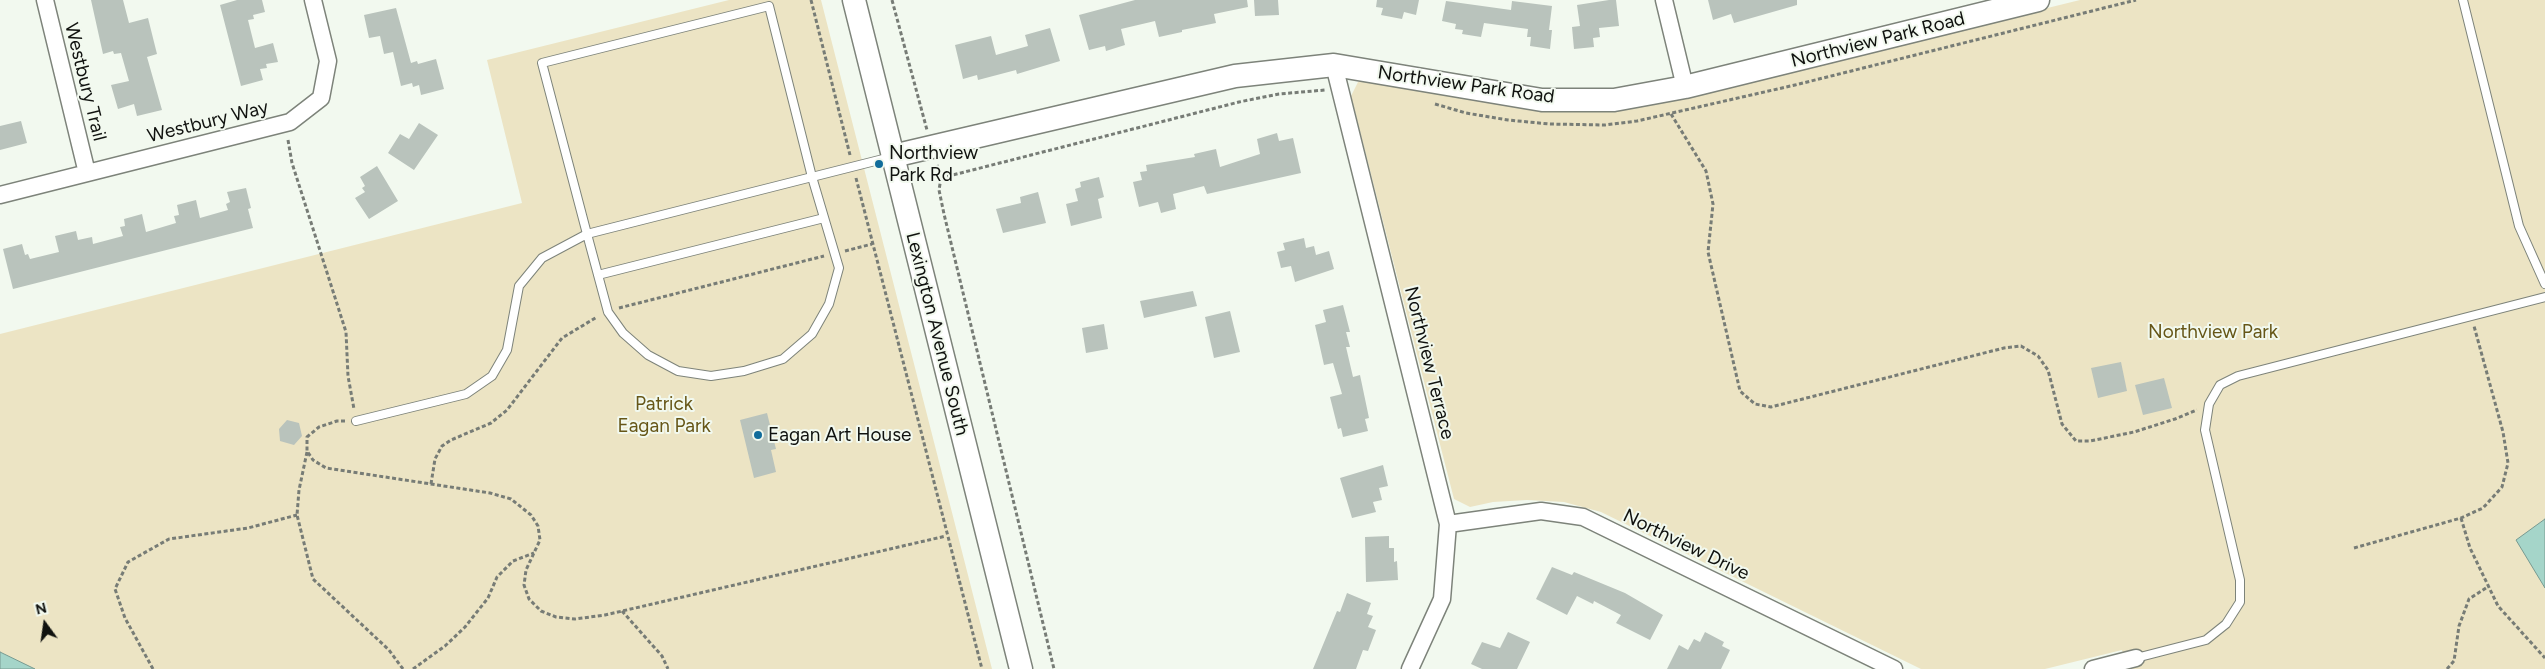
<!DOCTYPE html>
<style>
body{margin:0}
#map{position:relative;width:2545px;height:669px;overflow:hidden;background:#f2f9ef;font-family:Figtree,sans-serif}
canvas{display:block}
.north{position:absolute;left:20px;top:599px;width:50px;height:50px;-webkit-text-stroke:4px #f2f9ef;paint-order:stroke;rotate:346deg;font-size:14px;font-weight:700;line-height:20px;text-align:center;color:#10120f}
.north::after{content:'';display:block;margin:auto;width:18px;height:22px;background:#10120f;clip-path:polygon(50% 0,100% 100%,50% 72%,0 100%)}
</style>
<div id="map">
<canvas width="2545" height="669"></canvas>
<div class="north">N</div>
</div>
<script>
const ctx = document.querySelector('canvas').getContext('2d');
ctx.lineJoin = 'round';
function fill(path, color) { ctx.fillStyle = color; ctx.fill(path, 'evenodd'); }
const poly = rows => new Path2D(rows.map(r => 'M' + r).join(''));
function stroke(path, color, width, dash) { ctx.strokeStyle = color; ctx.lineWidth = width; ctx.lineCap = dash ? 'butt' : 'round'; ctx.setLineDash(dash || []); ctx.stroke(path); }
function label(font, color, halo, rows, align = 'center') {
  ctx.font = font + ' Figtree,sans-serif'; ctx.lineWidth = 4; ctx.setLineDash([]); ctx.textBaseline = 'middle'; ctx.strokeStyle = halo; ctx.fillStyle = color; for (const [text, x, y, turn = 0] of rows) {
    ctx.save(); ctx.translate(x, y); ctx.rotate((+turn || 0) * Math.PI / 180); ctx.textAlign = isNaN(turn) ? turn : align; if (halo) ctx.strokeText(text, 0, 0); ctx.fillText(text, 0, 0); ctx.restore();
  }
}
fill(poly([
 [729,0,821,0,992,669,0,669,0,334,522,203,487,60],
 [2080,0,2545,0,2545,669,2128,669,2122,650,2045,669,1921,669,1601,512,1564,502,1527,500,1493,502,1470,507,1454,499,1351,96,1358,82,1365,79,1456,97,1547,112,1611,111,1706,92]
]), '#ece4c4');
const water = poly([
 [2545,519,2545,588,2516,540,2545,519],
 [0,652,35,669,0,669,0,652]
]);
fill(water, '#a5d5c9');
stroke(water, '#789a91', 1);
fill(poly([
 [91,0,123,0,129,23,148,18,157,54,147,57,162,110,137,116,134,104,118,109,111,85,129,81,121,53,114,54,113,51,103,54],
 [237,0,262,0,265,12,253,15,254,19,248,20,255,48,273,43,278,62,266,64,267,68,260,69,263,80,241,86,220,5],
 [1135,0,1247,0,1248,7,1214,14,1216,23,1182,30,1182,32,1159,37,1155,21,1121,29,1125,45,1106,51,1105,46,1089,50,1079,15],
 [1254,0,1278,0,1279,15,1255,16],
 [1377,0,1419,0,1416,15,1404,12,1402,19,1381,15,1383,8,1376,7],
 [1609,0,1616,0,1619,26,1599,28,1600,37,1593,38,1594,47,1574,49,1572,27,1580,26,1577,5],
 [1708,0,1797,0,1797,5,1734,23,1731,14,1713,20],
 [1446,1,1511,10,1512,1,1552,6,1549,30,1552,30,1550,49,1530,46,1531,37,1527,37,1528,29,1484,23,1481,37,1462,34,1463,30,1455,29,1456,24,1442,21],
 [396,8,411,63,417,61,418,64,436,59,444,89,421,95,419,85,413,87,412,83,401,86,393,52,384,54,380,36,369,38,364,15],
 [1050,28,1060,61,1017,74,1016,70,978,80,977,75,963,79,955,45,991,36,996,55,1028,46,1025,35],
 [21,121,27,143,0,150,0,126],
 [419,123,438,135,414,170,388,153,400,134,409,139],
 [1277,133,1279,141,1293,138,1301,173,1207,194,1204,186,1173,194,1176,209,1161,213,1158,202,1139,207,1133,182,1142,180,1140,172,1147,171,1146,165,1195,157,1194,154,1216,149,1220,167,1260,154,1257,139],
 [377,166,398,201,369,219,355,198,365,192,362,188,365,186,360,177],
 [1099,177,1104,197,1098,199,1102,218,1071,226,1066,204,1078,201,1075,189,1081,187,1080,182],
 [246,188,251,208,248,209,253,228,13,289,3,249,22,244,25,255,28,254,30,259,59,252,55,236,76,231,78,240,92,237,93,244,123,236,120,227,125,226,124,219,142,214,146,232,176,223,174,216,179,215,177,205,196,200,200,218,228,210,226,204,230,202,227,192],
 [1038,192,1046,223,1003,233,996,209,1021,203,1020,197],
 [1304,238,1306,248,1314,246,1316,255,1329,251,1334,269,1295,282,1291,266,1281,268,1277,252,1285,250,1283,243],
 [1193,291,1197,306,1144,318,1140,301],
 [1343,305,1350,332,1346,332,1350,347,1346,347,1353,377,1360,375,1369,418,1365,419,1368,431,1343,437,1341,428,1338,429,1330,397,1342,394,1333,363,1324,365,1315,325,1326,322,1323,310],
 [1230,311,1240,352,1214,358,1205,317],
 [1104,324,1108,349,1086,353,1082,328],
 [2121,362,2127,391,2098,398,2091,368],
 [2164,378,2172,408,2143,415,2135,385],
 [767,413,776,449,771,450,776,472,754,478,740,420],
 [287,420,299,423,302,436,294,445,280,441,279,429],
 [1383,465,1388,486,1379,488,1382,500,1373,502,1376,512,1352,518,1340,478],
 [1389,536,1389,548,1394,548,1394,562,1397,561,1398,580,1366,582,1365,537],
 [1552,567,1572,575,1574,572,1625,593,1663,615,1650,640,1616,623,1621,615,1594,601,1593,604,1577,596,1567,615,1536,599],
 [1347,593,1371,603,1367,614,1373,616,1368,627,1376,630,1368,651,1363,650,1356,669,1313,669,1337,611,1340,612],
 [1508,632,1530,642,1517,669,1482,669,1471,664,1482,642,1500,648],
 [1705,632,1724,642,1722,646,1730,650,1721,669,1667,669,1679,645,1688,650,1694,639,1700,642]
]), '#b9c3bc');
const lane = poly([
 [2463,0,2519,226,2545,284],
 [598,275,824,218],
 [356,421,466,394,492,376,507,350,519,286,542,258,587,234,608,312,623,333,648,355,678,371,711,376,744,371,783,359,812,334,829,304,839,268,812,177,587,234,542,63,769,6,812,177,891,157],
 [2136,658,2206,640,2226,624,2240,602,2240,580,2205,430,2209,404,2220,385,2238,376,2545,297]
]);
const street = poly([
 [45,0,87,173],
 [1664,0,1685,87],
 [1334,65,1448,524,1442,599,1410,669],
 [0,195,290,122,321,98,328,61,313,0],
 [1448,524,1541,511,1583,517,1894,669],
 [2093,669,2136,658]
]);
const secondary = poly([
 [854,0,1021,669],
 [893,156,1235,76,1334,65,1542,100,1614,100,1685,87,2038,0]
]);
stroke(lane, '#7d837a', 10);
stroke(street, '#7d837a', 19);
stroke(secondary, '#7d837a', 25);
stroke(poly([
 [811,0,850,155],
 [892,0,927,130],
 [1435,104,1466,113,1508,120,1549,124,1605,125,1637,121,1795,85,2136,0],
 [1671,114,1706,171,1713,204,1708,252,1740,391,1755,404,1771,407,2004,348,2021,346,2038,356,2048,370,2062,424,2076,441,2090,441,2134,432,2175,419,2197,410],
 [288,140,292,163,346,332,348,376,354,409],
 [937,165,941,178,939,190,944,214,1054,669],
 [856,178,982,669],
 [941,178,1239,102,1279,94,1325,90],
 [845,251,872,244],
 [619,308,824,256],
 [345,421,337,421,319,427,307,437,307,451,313,460,326,468,490,493,511,499,531,515,538,526,540,540,526,570,524,585,529,599,541,611,556,617,575,619,605,615,946,536],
 [307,452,299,490,297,515,313,579,389,650,403,669],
 [431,484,435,459,442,446,451,440,491,423,507,410,562,338,597,317],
 [2461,518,2470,548,2498,606,2545,658],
 [2354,548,2461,518,2483,508,2502,487,2508,463,2503,432,2474,326],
 [622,611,662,656,668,669],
 [153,669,125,618,115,589,128,562,169,539,248,528,297,515],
 [413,669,445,646,465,627,488,598,497,577,513,561,534,553],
 [2447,669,2454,661,2459,626,2469,599,2489,586]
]), '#777c76', 3, [4, 2.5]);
stroke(lane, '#fff', 8);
stroke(street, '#fff', 16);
stroke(secondary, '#fff', 22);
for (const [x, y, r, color] of [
 [879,164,5,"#116c9b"],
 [758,435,5,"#116c9b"]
]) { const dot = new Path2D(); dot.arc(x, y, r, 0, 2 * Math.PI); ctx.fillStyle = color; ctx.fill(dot); stroke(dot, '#f2f9ef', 2); }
label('19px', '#10120f', '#f2f9ef', [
 ["Northview Park Road",1878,40,-14],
 ["Westbury Trail",85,82,76],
 ["Northview Park Road",1466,85,8],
 ["Westbury Way",208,122,-14],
 ["Lexington Avenue South",937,334,76],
 ["Northview Terrace",1429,363,76],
 ["Northview Drive",1686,545,26]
]);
label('19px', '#10120f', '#f2f9ef', [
 ["Northview",889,153],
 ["Park Rd",889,175],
 ["Eagan Art House",768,435]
], 'left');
label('19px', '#665617', '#f2f9ef', [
 ["Northview Park",2213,332],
 ["Patrick",664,404],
 ["Eagan Park",664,426]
]);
</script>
